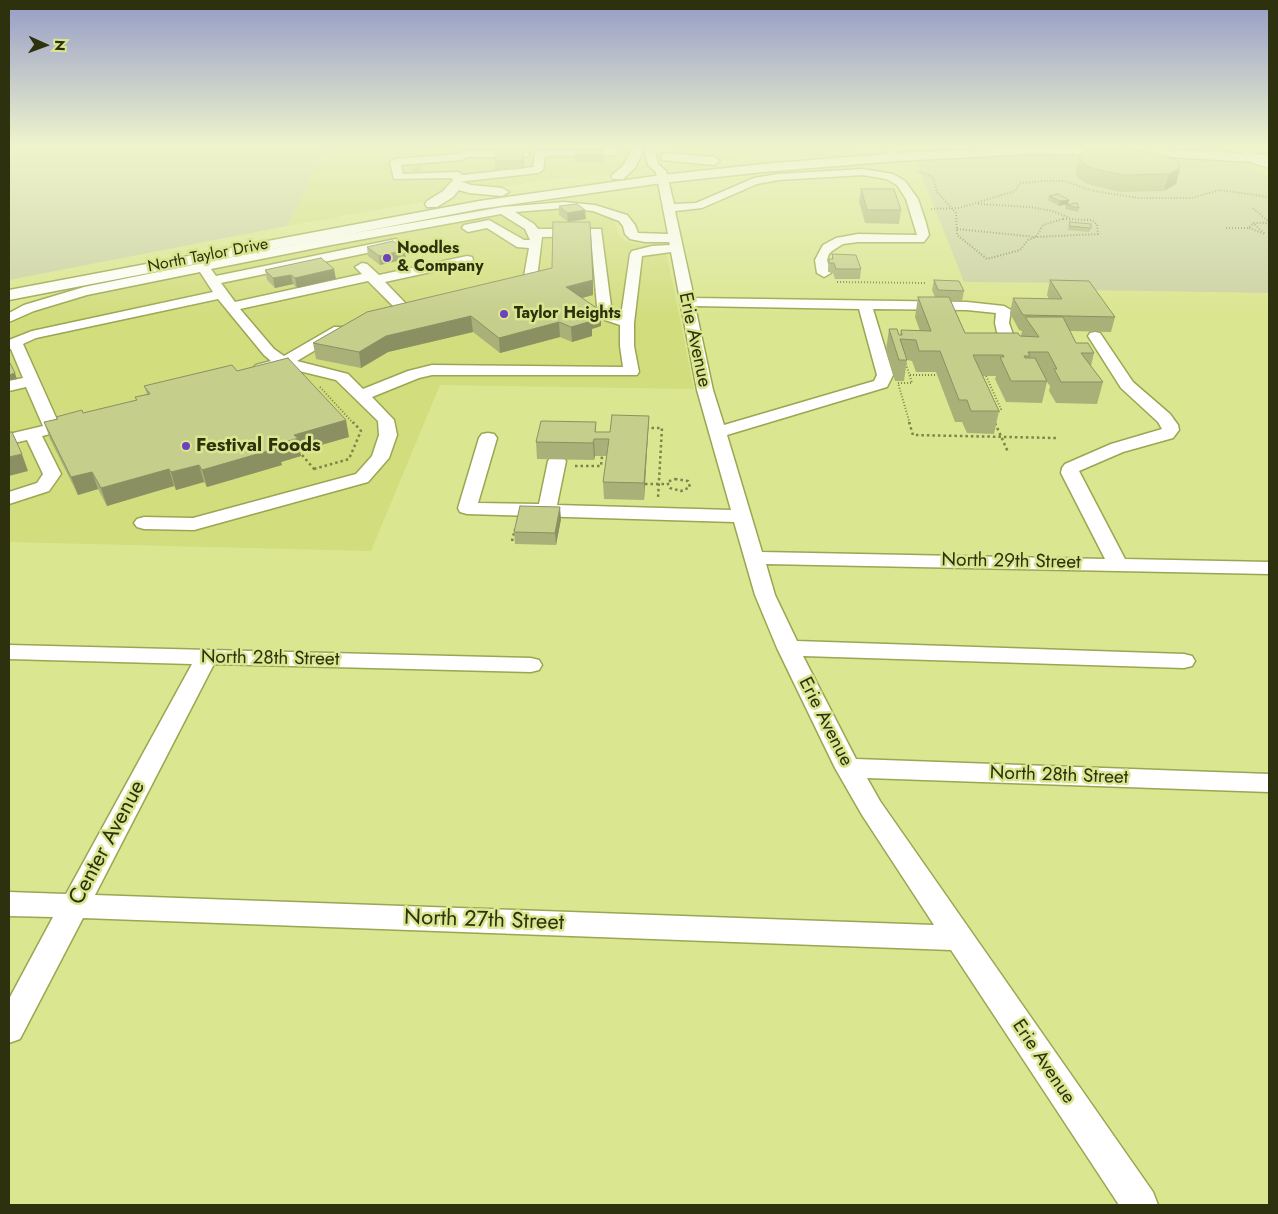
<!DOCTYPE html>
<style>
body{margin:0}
#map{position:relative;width:1278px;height:1214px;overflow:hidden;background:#dbe690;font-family:Jost,sans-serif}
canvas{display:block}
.frame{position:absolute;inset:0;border:10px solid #2d310d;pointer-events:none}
.north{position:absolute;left:20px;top:20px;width:50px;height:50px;-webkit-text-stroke:4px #dbe690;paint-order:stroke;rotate:92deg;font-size:14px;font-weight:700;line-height:20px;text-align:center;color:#2d310d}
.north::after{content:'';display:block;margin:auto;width:18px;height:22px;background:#2d310d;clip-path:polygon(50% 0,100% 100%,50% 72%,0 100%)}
</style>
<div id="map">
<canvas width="1278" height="1214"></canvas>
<div class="frame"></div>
<div class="north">N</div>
</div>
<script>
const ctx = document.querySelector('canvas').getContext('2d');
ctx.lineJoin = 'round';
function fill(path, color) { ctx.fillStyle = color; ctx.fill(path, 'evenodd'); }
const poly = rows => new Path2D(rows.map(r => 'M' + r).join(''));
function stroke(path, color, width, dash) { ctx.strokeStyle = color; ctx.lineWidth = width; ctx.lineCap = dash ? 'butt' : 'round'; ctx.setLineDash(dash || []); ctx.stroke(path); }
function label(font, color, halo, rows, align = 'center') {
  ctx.font = font + ' Jost,sans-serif'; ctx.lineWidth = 5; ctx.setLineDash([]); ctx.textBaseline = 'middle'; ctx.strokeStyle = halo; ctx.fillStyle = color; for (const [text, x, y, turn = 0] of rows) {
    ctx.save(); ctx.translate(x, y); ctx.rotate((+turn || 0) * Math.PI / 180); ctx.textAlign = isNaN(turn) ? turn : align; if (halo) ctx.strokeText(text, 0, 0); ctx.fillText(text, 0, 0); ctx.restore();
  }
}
fill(poly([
 [327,147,635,147,622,169,612,174,563,178,494,188,481,188,463,183,450,183,448,190,434,200,287,226],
 [668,147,900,147,731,160,698,159,670,154],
 [542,208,577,209,603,214,613,220,616,224,618,234,626,241,642,245,665,245,694,389,440,385,371,551,9,542,9,324,37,308,95,291,485,215]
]), '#d2dd7e');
fill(poly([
 [9,147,327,147,287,226,9,280],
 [1032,153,1192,157,1236,162,1269,176,1269,293,1086,290,1069,283,964,282,915,159]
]), '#cbd1a4');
stroke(poly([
 [416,167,418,172]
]), '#b8c276', 11, [11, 5.5]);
const minor = poly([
 [612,147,622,147,617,154,613,155,545,156,543,170,538,173,457,182,453,181,452,178,394,179,390,162,395,159,458,154,463,151,525,151,530,154,525,157,467,157,462,160,401,165,403,174,458,172,463,175,533,167,535,153,540,150,610,149,612,147],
 [644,147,654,147,658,164,666,171,674,204,696,203,754,178,778,174,863,169,893,174,905,181,918,199,926,223,929,235,924,242,858,242,843,244,832,251,829,254,827,260,831,273,824,277,817,273,815,260,823,245,836,238,858,234,917,235,906,199,897,185,886,179,863,175,778,180,757,184,702,208,675,211,694,298,967,302,1004,306,1011,310,1009,323,1017,346,1015,349,1010,350,1005,349,997,332,995,323,996,313,967,310,873,309,893,375,887,387,727,435,762,552,1105,559,1061,473,1062,468,1065,464,1111,444,1162,429,1158,422,1121,388,1088,336,1090,333,1095,332,1100,333,1133,382,1170,414,1178,425,1179,430,1173,438,1123,452,1079,471,1125,559,1269,562,1269,574,766,564,775,595,797,641,1184,654,1192,656,1195,661,1192,666,1184,668,803,656,856,759,1269,774,1269,792,867,778,880,801,1153,1192,1158,1205,1119,1205,951,950,83,918,20,1039,9,1043,9,999,53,917,9,916,9,892,66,894,192,664,9,659,9,645,531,658,539,660,542,665,539,670,531,672,214,664,95,895,934,925,862,815,835,768,777,648,755,595,734,522,467,514,460,512,458,508,479,438,482,434,488,433,494,434,497,438,478,503,539,504,548,461,551,457,557,456,563,457,566,461,557,505,731,510,697,390,671,252,642,256,634,323,634,346,639,372,637,375,432,375,419,378,372,397,394,420,397,435,389,458,368,482,194,530,144,529,137,527,134,523,137,519,144,517,193,518,356,474,372,456,379,435,378,421,336,380,283,367,261,373,256,371,253,368,256,365,271,361,264,355,218,299,36,338,23,344,58,422,74,418,80,419,82,423,80,427,42,436,61,474,49,491,9,504,9,492,37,483,43,474,27,440,9,444,9,434,43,426,26,387,9,391,9,381,23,378,11,349,9,349,9,340,32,331,213,292,200,272,87,295,34,311,9,322,9,313,24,305,84,287,331,237,503,207,564,202,595,205,627,215,635,225,638,233,668,234,656,172,648,165,644,147],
 [564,208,593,211,619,221,623,226,625,234,630,239,645,242,669,242,670,245,652,246,632,251,630,254,621,316,616,314,611,306,601,229,538,229,534,224,515,212,564,208],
 [501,214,525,229,530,240,524,240,489,220,464,225,462,228,468,232,487,228,517,247,529,248,524,276,503,282,501,285,508,289,535,281,537,278,542,237,591,236,597,306,605,320,620,325,620,346,623,367,432,365,408,371,363,389,348,374,297,361,344,333,346,330,344,327,334,327,284,356,274,349,240,309,368,281,399,312,404,313,411,309,385,282,472,263,473,260,472,257,467,256,379,275,367,264,362,263,355,267,362,274,235,302,221,283,396,247,402,243,396,239,216,276,211,269,331,245,501,214],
 [695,306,859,309,877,375,874,381,724,425,713,390,695,306],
 [880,147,891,147,902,157,897,160,893,159,880,147]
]);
const major = poly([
 [633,147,645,147,635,168,623,179,613,179,611,176,623,166,633,147],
 [1016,147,1138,147,1269,155,1269,163,1138,155,1029,154,897,161,763,172,662,183,479,209,9,300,9,290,479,201,662,175,763,164,897,153,1016,147],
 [667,153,714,157,720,161,714,165,662,160,661,157,662,154,667,153],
 [457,180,471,185,502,188,509,192,502,196,469,193,459,190,453,197,437,207,427,207,425,204,427,201,443,191,452,181,457,180]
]);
const highway = poly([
 [1211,147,1228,147,1226,150,1217,152,1212,151,1211,147],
 [1239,147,1251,147,1257,155,1269,160,1269,168,1247,161,1239,147]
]);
stroke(minor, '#9ca551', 3);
stroke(major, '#9ca551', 3);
stroke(highway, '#9ca551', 2);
stroke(poly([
 [917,171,933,177,937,192,956,213,957,235,987,259,1020,250,1028,240,1036,237],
 [978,204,1030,207,1052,211,1070,218],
 [1253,208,1269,222],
 [931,209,959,208,1015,191,1020,183,1044,181,1064,181,1094,191,1139,198,1191,198,1220,190,1269,197],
 [1063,219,1091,220,1097,224,1098,234,1036,237,1043,225,1063,219],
 [1226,228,1249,228,1253,223,1269,223],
 [1249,228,1265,234,1253,223],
 [957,229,1036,237],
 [837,282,926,283],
 [905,361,912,383,898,383,910,424],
 [910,375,937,375],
 [986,376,1001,409,997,414],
 [320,387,354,424]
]), '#7d8449', 2, [1, 2]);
stroke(poly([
 [909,422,913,435,1056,438],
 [995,423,1008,452],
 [646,428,662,428,658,498],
 [302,455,315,470],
 [575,466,601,466,602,456],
 [314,469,349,459,361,431,353,422],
 [675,479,688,481,690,487,681,491,670,488,667,482,675,479],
 [645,484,667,484],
 [512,541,515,529]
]), '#7d8449', 2.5, [2.5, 3]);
fill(minor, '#fff');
fill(major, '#fff');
fill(highway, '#fff');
fill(poly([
 [522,148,522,152,524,152,524,160,523,169,495,170,495,161],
 [603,149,603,163,575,163,575,150],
 [1080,154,1180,168,1176,184,1164,191,1120,192,1091,185,1083,182,1076,176,1076,170],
 [861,189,901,210,899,224,865,223,859,202],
 [1049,196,1069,200,1068,204,1059,206,1048,200],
 [1066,205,1079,208,1078,212,1065,209],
 [559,206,586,219,568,222,559,215],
 [1070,222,1091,228,1089,232,1068,230],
 [367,247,406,259,380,265,368,256],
 [832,254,861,269,860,279,835,279,833,273,828,272,828,268,829,259,832,259],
 [265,270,336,279,297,288,293,284,275,288,267,280],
 [593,280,593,295,582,298,601,311,601,326,592,329,592,336,572,342,560,337,500,353,473,332,388,352,361,368,316,359,313,343],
 [934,280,964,291,962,301,950,301,965,333,1021,336,1022,331,1019,330,1010,313,1013,298,1049,299,1047,295,1050,280,1115,317,1111,332,1070,331,1076,343,1094,353,1091,366,1103,382,1097,404,1056,403,1049,391,1050,386,1047,382,1042,403,1006,402,995,379,996,376,983,376,999,411,994,434,967,433,962,422,955,422,936,372,916,372,912,361,907,360,904,381,895,381,886,350,889,329,899,335,900,335,901,330,920,331,915,317,918,297,935,297,932,290],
 [237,371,349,437,300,451,301,456,281,462,282,465,207,487,204,482,176,490,174,486,107,506,98,489,78,495,50,439,44,422,57,419,56,417,83,413,136,400,135,397,147,394,144,386],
 [649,416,648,433,644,500,604,499,603,482,607,456,595,456,594,460,537,459,536,442,596,422,596,432,610,432],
 [561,519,556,545,515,544,514,532]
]), '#aab178');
fill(poly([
 [524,152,524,160,523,169,522,161],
 [1180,168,1176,184,1164,191,1169,174],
 [1069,200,1068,204,1059,206,1060,201],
 [585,210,586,219,568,222,567,213],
 [405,250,406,259,380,265,379,256],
 [334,269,336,279,297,288,295,278],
 [291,275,293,284,275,288,273,278],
 [593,280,593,295,566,302,566,287],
 [601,311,601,326,592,329,592,336,572,342,571,327,585,316],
 [471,316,473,332,388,352,361,368,359,352,386,336],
 [559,322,560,337,500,353,499,338],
 [15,373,17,379,9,380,9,375],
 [649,416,648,433,644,500,644,483],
 [346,420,349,437,300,451,301,456,281,462,282,465,207,487,202,470,276,445,294,435],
 [594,439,595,456,594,460,593,443],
 [22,454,28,471,9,476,9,457],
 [199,465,204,482,176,490,171,472],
 [169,469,174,486,107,506,101,488],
 [92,472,98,489,78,495,71,477],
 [560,507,561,519,556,545,555,533]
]), '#8b9062');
const building = poly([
 [522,148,521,152,524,152,522,161,495,161,497,150,522,148],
 [1123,148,1165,155,1178,162,1180,168,1169,174,1124,175,1095,169,1087,166,1080,159,1080,154,1088,150,1123,148],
 [603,149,603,155,575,155,575,150,603,149],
 [861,189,894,189,901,210,867,210,861,189],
 [1058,194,1069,200,1060,201,1049,196,1058,194],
 [1077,203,1079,208,1066,205,1077,203],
 [577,204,585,210,567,213,559,206,577,204],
 [553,222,590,222,593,280,566,287,601,311,585,316,592,321,571,327,559,322,499,338,471,316,386,336,359,352,313,343,367,312,552,268,553,222],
 [1070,222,1091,224,1091,228,1069,226,1070,222],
 [393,241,405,250,379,256,367,247,393,241],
 [832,254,856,255,861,269,836,269,834,263,829,263,829,259,833,259,832,254],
 [321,258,334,269,295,278,291,275,273,278,265,270,321,258],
 [934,280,959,281,964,291,938,290,934,280],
 [1050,280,1089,281,1115,317,1023,315,1013,298,1062,299,1050,280],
 [918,297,949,297,965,333,1018,333,1020,336,1039,337,1025,317,1063,317,1076,343,1088,343,1094,353,1081,353,1103,382,1061,382,1054,369,1057,369,1048,352,1028,352,1030,356,1024,356,1025,358,1035,358,1047,381,1011,381,1000,357,1004,357,1003,355,973,355,999,411,971,411,967,400,959,400,940,351,919,351,916,340,900,339,907,360,899,360,889,329,897,329,899,335,902,335,901,330,931,331,918,297],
 [288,358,346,420,294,435,298,438,276,445,278,448,202,470,199,465,171,472,169,469,101,488,92,472,71,477,44,422,58,419,56,417,82,410,83,413,137,400,135,397,150,394,144,386,232,365,237,371,288,358],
 [9,363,10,363,15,373,9,375,9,363],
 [612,415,649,416,644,483,603,482,609,439,594,439,593,443,536,442,541,421,596,422,595,432,610,432,612,415],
 [9,432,12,432,22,454,9,457,9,432],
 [520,506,560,507,555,533,514,532,520,506]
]);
fill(building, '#c6ce8c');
stroke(building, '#8b9062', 1);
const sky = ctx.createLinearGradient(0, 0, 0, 317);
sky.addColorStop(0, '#959cc6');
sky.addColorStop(0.46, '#eff4cd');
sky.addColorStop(1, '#eff4cd00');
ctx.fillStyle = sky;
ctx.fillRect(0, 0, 1278, 317);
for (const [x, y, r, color] of [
 [387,258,5,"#6b42bb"],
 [504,314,5,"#6b42bb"],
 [186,446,5,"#6b42bb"]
]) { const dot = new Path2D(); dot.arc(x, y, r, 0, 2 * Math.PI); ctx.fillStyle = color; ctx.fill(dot); stroke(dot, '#dbe690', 2); }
label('bold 16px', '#2d310d', '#dbe690', [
 ["Noodles",397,249],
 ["& Company",397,267],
 ["Taylor Heights",514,314]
], 'left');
label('16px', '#2d310d', '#dbe690', [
 ["North Taylor Drive",208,256,-11]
]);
label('19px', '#2d310d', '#dbe690', [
 ["Erie Avenue",694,340,78],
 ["North 29th Street",1011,562,1],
 ["North 28th Street",270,659,1],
 ["Erie Avenue",825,722,63],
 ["North 28th Street",1059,776,2],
 ["Erie Avenue",1043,1062,56]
]);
label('bold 19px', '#2d310d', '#dbe690', [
 ["Festival Foods",196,446]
], 'left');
label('22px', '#2d310d', '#dbe690', [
 ["Center Avenue",108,843,-62],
 ["North 27th Street",484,921,2]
]);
</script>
